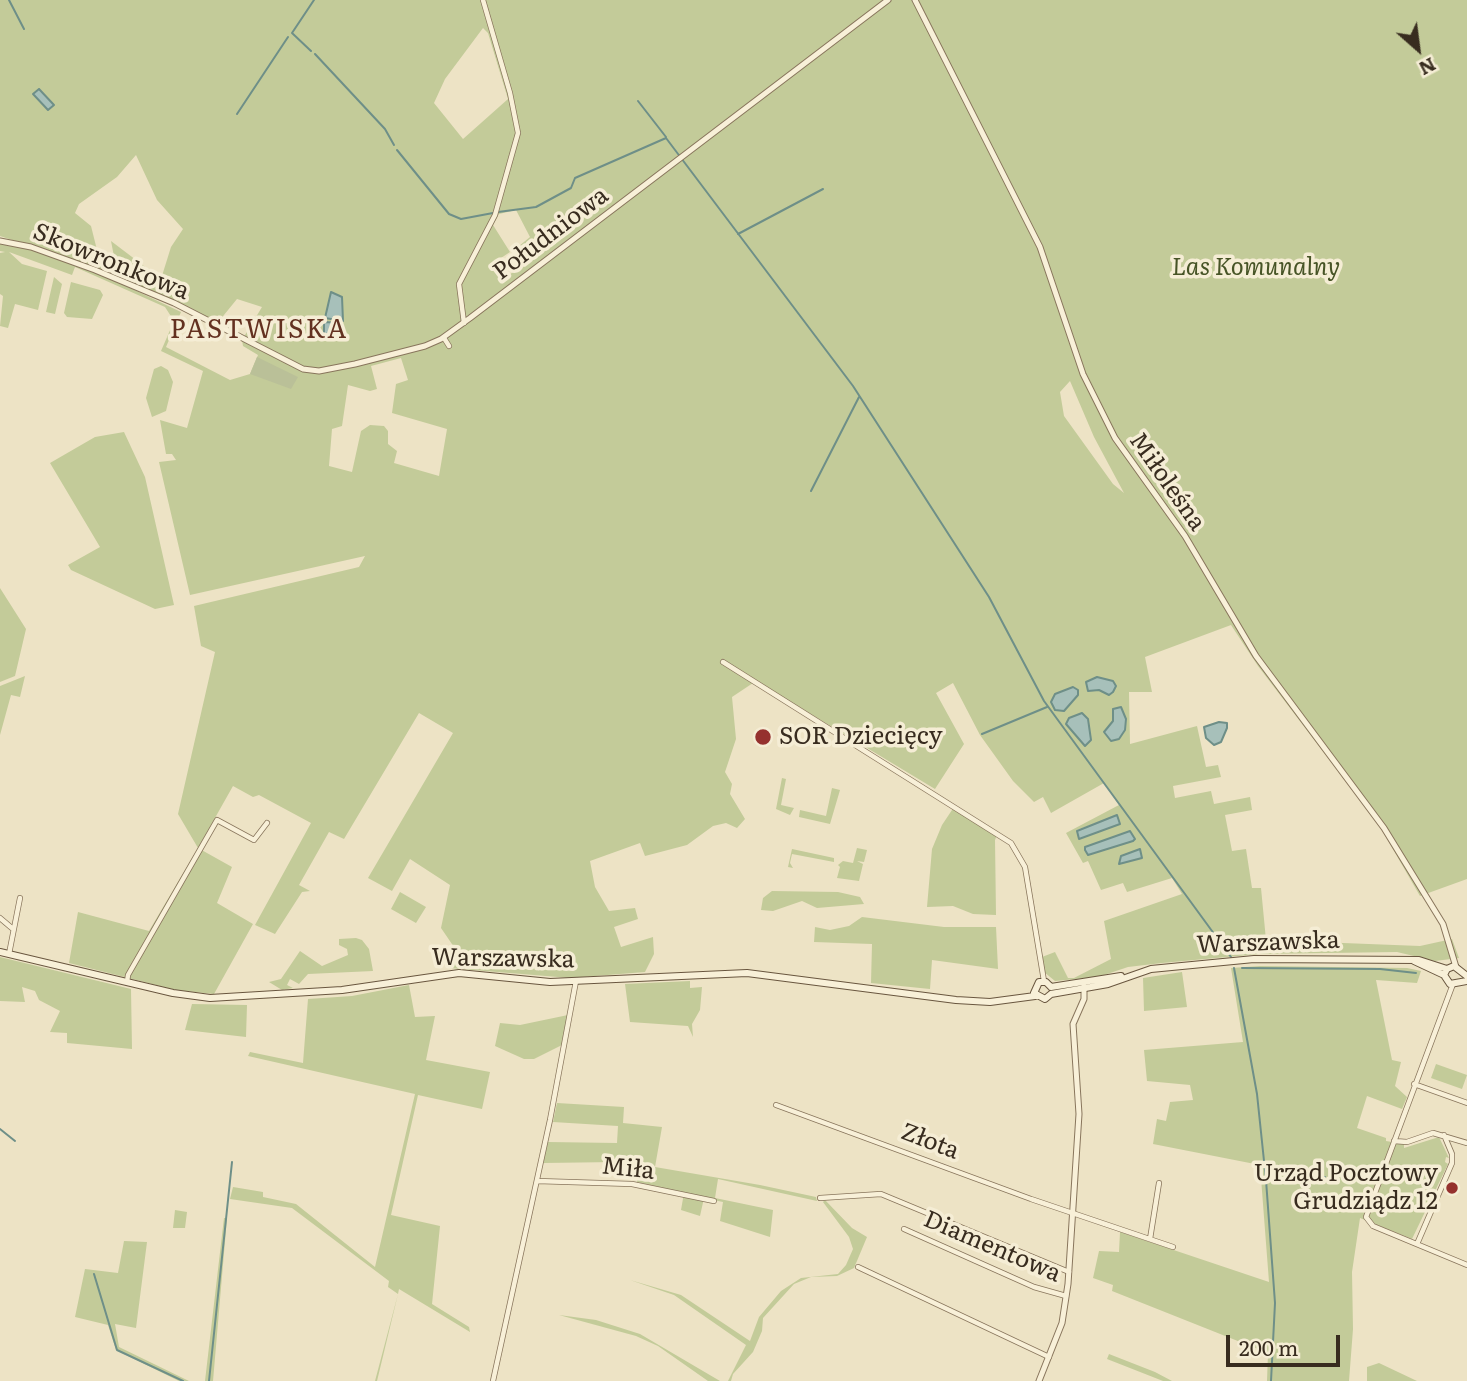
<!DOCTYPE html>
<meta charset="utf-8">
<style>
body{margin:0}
#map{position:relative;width:1467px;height:1381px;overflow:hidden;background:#ede3c5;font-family:Literata,serif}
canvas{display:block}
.north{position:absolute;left:1383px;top:14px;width:70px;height:70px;-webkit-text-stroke:5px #f5edd5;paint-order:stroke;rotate:152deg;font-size:19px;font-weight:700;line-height:28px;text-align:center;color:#382c1f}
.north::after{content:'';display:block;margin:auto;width:24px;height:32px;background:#382c1f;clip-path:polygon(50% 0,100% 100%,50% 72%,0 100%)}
.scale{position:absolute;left:1226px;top:1335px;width:114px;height:32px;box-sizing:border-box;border:4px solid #382c1f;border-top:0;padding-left:9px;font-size:21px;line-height:24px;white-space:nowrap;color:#382c1f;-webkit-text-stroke:5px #f5edd5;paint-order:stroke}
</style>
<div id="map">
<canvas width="1467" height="1381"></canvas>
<div class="north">N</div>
<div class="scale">200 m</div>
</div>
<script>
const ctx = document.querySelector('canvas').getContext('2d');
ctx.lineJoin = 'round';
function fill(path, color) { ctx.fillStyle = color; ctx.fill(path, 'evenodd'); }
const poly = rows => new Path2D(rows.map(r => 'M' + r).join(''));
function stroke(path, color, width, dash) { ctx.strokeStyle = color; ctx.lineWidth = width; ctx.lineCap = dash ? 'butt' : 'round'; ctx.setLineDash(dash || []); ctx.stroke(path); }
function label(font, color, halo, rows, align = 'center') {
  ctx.font = font + ' Literata,serif'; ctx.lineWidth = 7; ctx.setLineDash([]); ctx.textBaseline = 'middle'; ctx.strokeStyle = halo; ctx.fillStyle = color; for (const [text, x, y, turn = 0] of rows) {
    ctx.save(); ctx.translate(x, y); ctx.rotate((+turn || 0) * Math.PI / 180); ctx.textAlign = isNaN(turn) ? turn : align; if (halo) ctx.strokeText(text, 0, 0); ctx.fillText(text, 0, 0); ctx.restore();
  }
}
fill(poly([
 [0,0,1467,0,1467,879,1420,896,1379,825,1258,666,1231,625,1145,657,1152,692,1129,692,1130,744,1197,726,1206,767,1218,765,1221,777,1173,786,1175,798,1211,791,1214,804,1250,797,1252,810,1225,815,1232,851,1246,849,1252,888,1261,888,1266,940,1420,946,1452,939,1459,958,1435,961,1397,952,1259,954,1162,963,1128,967,1098,977,1055,981,1044,972,1042,957,1055,952,1068,978,1074,978,1111,959,1104,921,1182,894,1172,878,1127,892,1123,883,1101,890,1088,861,1083,863,1066,833,1119,805,1104,783,1051,813,1043,797,1034,802,1013,781,980,735,953,683,936,693,964,744,935,789,756,681,732,697,736,739,725,772,732,784,730,794,745,819,737,828,726,823,713,826,687,845,645,856,640,843,590,861,595,887,609,911,635,908,638,919,614,927,621,947,653,937,654,954,645,972,570,978,449,968,446,962,454,947,441,928,450,885,410,859,392,891,368,878,453,733,419,713,344,839,329,832,299,885,310,891,302,892,275,934,255,925,311,823,259,795,253,797,233,786,198,848,232,867,217,903,253,924,214,994,176,990,69,963,78,912,149,931,198,848,178,814,215,652,201,646,194,606,359,567,365,556,190,595,159,462,176,460,172,454,166,454,160,420,187,428,203,371,161,351,174,321,165,307,75,267,72,275,9,252,22,264,47,271,38,310,15,304,8,328,0,326,3,296,0,294,0,253,5,252,0,251,0,240,90,269,181,312,166,347,230,380,250,374,258,355,243,346,242,340,262,307,237,299,215,326,118,277,111,241,161,279,171,247,183,229,157,200,136,155,117,177,79,204,75,213,91,226,102,270,0,236],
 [483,28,488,33,508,99,463,139,434,103,445,79],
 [516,210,530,237,513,251,515,255,524,255,528,261,505,278,495,262,510,252,493,225,499,214],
 [401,358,408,380,396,384,392,413,447,429,439,476,394,463,397,451,388,444,388,431,384,426,370,425,361,431,352,472,329,466,332,429,342,426,348,385,370,391,377,389,371,366],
 [1070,381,1094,437,1124,493,1113,484,1064,416,1060,392],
 [1117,815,1120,824,1080,839,1077,830],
 [54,277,62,284,55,314,46,312],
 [71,282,100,290,103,295,92,319,67,317,64,313],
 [161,366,168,370,173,382,166,411,152,417,146,398,154,369],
 [124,432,145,477,174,605,155,609,71,570,68,565,100,547,50,463,95,437],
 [0,588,26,629,15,676,0,682],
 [25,676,20,697,11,695,0,735,0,686],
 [782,778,786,779,781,805,794,808,790,815,776,809],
 [832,788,840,790,830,824,799,817,800,810,826,816],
 [954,807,997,835,995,840,996,915,973,914,953,906,927,907,932,849,942,825],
 [857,848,867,850,864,862,857,861,863,864,859,881,837,878,840,867,838,865,843,861,853,863],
 [792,849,834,858,834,862,792,854,790,863,793,868,788,867],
 [772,891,838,892,860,897,864,904,817,908,802,901,773,911,761,910,763,898],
 [400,892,426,907,416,923,391,909],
 [862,917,944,927,996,927,998,969,932,960,930,989,871,983,872,944,814,942,815,927,830,930,849,926],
 [356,938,362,940,369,949,373,971,308,974,299,984,290,979,287,985,293,988,282,990,269,982,281,979,300,951,322,966,348,955,347,949,339,945,339,939],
 [0,957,131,989,132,1049,67,1043,67,1033,50,1032,60,1011,39,1000,35,991,22,987,25,1002,0,1001],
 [1260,966,1407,968,1421,971,1417,983,1376,980,1392,1060,1401,1062,1395,1086,1407,1097,1402,1109,1367,1096,1357,1128,1386,1138,1386,1141,1404,1144,1404,1148,1439,1137,1449,1158,1446,1157,1445,1162,1448,1164,1412,1239,1360,1218,1352,1272,1353,1329,1349,1381,1267,1381,1268,1353,1112,1291,1113,1285,1093,1278,1099,1251,1119,1252,1120,1232,1269,1282,1260,1165,1153,1144,1157,1119,1166,1121,1170,1102,1193,1100,1190,1085,1147,1081,1144,1050,1243,1042,1231,968],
 [1182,972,1187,1007,1144,1011,1143,978],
 [690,981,690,988,702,987,700,1010,692,1024,693,1037,688,1026,630,1022,625,984],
 [409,985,415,1017,435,1016,426,1060,490,1072,482,1109,418,1095,391,1215,440,1226,432,1304,469,1327,470,1332,399,1289,398,1294,377,1381,375,1381,398,1294,388,1287,389,1281,292,1208,230,1199,233,1187,263,1192,263,1197,296,1204,375,1267,415,1094,248,1056,250,1052,303,1063,308,999,352,996],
 [192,1004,247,1005,246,1037,185,1030],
 [568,1015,562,1045,534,1059,524,1059,495,1046,500,1023,520,1025],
 [1436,1064,1467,1075,1462,1089,1431,1078],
 [557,1103,624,1107,623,1123,662,1127,655,1167,760,1185,816,1197,817,1201,718,1179,715,1198,773,1210,770,1237,720,1221,723,1202,704,1198,700,1216,681,1210,684,1193,637,1182,640,1165,616,1162,543,1163,548,1142,617,1143,618,1126,553,1122],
 [825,1200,852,1228,867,1237,854,1268,837,1276,811,1277,794,1284,763,1318,762,1331,753,1352,733,1374,731,1381,728,1381,746,1345,674,1295,630,1280,681,1295,750,1341,759,1317,781,1291,801,1278,838,1274,846,1265,853,1249,849,1237,823,1202],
 [175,1210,187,1212,185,1228,173,1228],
 [224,1218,227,1218,213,1381,205,1381],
 [124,1241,147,1242,136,1328,115,1324,119,1347,189,1381,179,1381,116,1350,108,1325,75,1317,85,1269,118,1273],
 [559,1315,596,1320,640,1334,720,1381,708,1381,658,1346,636,1336],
 [1109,1354,1155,1372,1172,1381,1163,1381,1107,1359],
 [1379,1363,1417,1381,1367,1381,1367,1367]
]), '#c3cb99');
fill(poly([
 [257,357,298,377,291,389,250,374]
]), '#bac098');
const water = poly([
 [39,89,54,105,48,110,33,94,39,89],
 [331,292,342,297,343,321,325,318,331,292],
 [324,322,342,323,343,333,324,334,324,322],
 [1097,677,1113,681,1116,686,1113,692,1109,695,1099,690,1088,691,1086,682,1097,677],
 [1073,687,1078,690,1078,695,1064,711,1055,710,1051,702,1055,694,1073,687],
 [1121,707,1126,719,1125,730,1119,739,1111,741,1104,732,1113,721,1113,709,1121,707],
 [1082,713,1088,719,1091,740,1085,746,1066,724,1069,718,1082,713],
 [1219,722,1227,723,1227,728,1221,742,1214,745,1206,738,1204,727,1219,722],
 [1117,815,1120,824,1079,839,1077,831,1117,815],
 [1130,831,1135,839,1133,841,1088,855,1085,850,1085,847,1130,831],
 [1140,849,1142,858,1119,864,1121,856,1140,849]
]);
fill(water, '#a7c0ba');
stroke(water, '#6e8f88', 2);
stroke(poly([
 [9,0,24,29],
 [311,51,292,33,314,0],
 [315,54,385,129,394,145],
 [638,101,666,137],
 [237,114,288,37],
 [397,150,449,214,461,219,493,213],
 [498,212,536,207,571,188,575,178,666,138,853,386,989,597,1044,701,1231,957],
 [738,234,823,189],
 [811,491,859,397],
 [982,734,1047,707],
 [1234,968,1257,1094,1266,1180,1275,1303,1271,1381],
 [1242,968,1380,969,1416,973],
 [0,1129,15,1141],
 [1271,1180,1325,1177],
 [94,1274,117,1350,183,1381],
 [209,1381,232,1162]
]), '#6e8f88', 2);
const minor = poly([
 [464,323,459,284,495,215,518,133,510,93,483,0],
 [444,338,449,346],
 [723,662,1011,843,1025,867,1044,981],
 [0,918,13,929],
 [9,954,20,898],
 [127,982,128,975,217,820,254,840,267,823],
 [1453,984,1366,1217,1373,1226,1467,1265],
 [1414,1084,1467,1103],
 [776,1105,1031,1199,1173,1247],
 [1394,1141,1407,1142,1433,1133,1467,1143],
 [537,1181,632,1184,714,1201],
 [820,1198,881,1194,1069,1272],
 [904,1229,1034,1287,1066,1296],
 [1150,1239,1159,1183],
 [1417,1244,1452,1163,1452,1154,1444,1135],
 [858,1267,1049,1357],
 [493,1381,550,1120,576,981]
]);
const tertiary = poly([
 [915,0,1040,247,1083,374,1115,438,1185,536,1256,656,1384,828,1443,924,1456,967],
 [0,241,31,247,95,270,174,303,303,369,319,371,355,364,425,346,441,339,470,318,888,0],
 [1039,1381,1062,1323,1068,1284,1079,1114,1073,1024,1084,999,1084,986]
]);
const secondary = poly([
 [0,952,173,993,210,998,342,990,459,973,550,982,747,973,956,1000,990,1002,1035,996],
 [1414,961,1444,975],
 [1467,976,1454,966,1447,969,1444,975,1450,984,1467,981],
 [1051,987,1046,982,1039,982,1034,993,1045,999,1051,994,1108,984,1151,969,1254,959,1419,960,1447,969],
 [1051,987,1121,976]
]);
stroke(minor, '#88755c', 6);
stroke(tertiary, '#88755c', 7);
stroke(secondary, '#69563f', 8);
stroke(minor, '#f8f0d8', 4.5);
stroke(tertiary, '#f8f0d8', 5);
stroke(secondary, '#f8f0d8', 6);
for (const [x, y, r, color] of [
 [763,737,9,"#95312e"],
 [1452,1188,7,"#95312e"]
]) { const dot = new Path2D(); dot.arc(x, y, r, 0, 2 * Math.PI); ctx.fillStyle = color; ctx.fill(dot); stroke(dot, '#f5edd5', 2.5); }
label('24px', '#382c1f', '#f5edd5', [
 ["Południowa",551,234,-37],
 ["Skowronkowa",111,262,22],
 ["Miłoleśna",1167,482,55],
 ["Warszawska",1268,943,-2],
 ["Warszawska",503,959,1],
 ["Złota",930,1142,21],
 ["Miła",628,1169,6],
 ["Diamentowa",992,1247,23]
]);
label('italic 24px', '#475426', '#f5edd5', [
 ["Las Komunalny",1256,268]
]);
label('24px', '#382c1f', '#f5edd5', [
 ["SOR Dziecięcy",779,737],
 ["Urząd Pocztowy",1438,1174,"right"],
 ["Grudziądz 12",1438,1202,"right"]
], 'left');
ctx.letterSpacing = '2px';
label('26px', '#633120', '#f5edd5', [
 ["PASTWISKA",259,330]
]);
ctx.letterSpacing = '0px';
</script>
